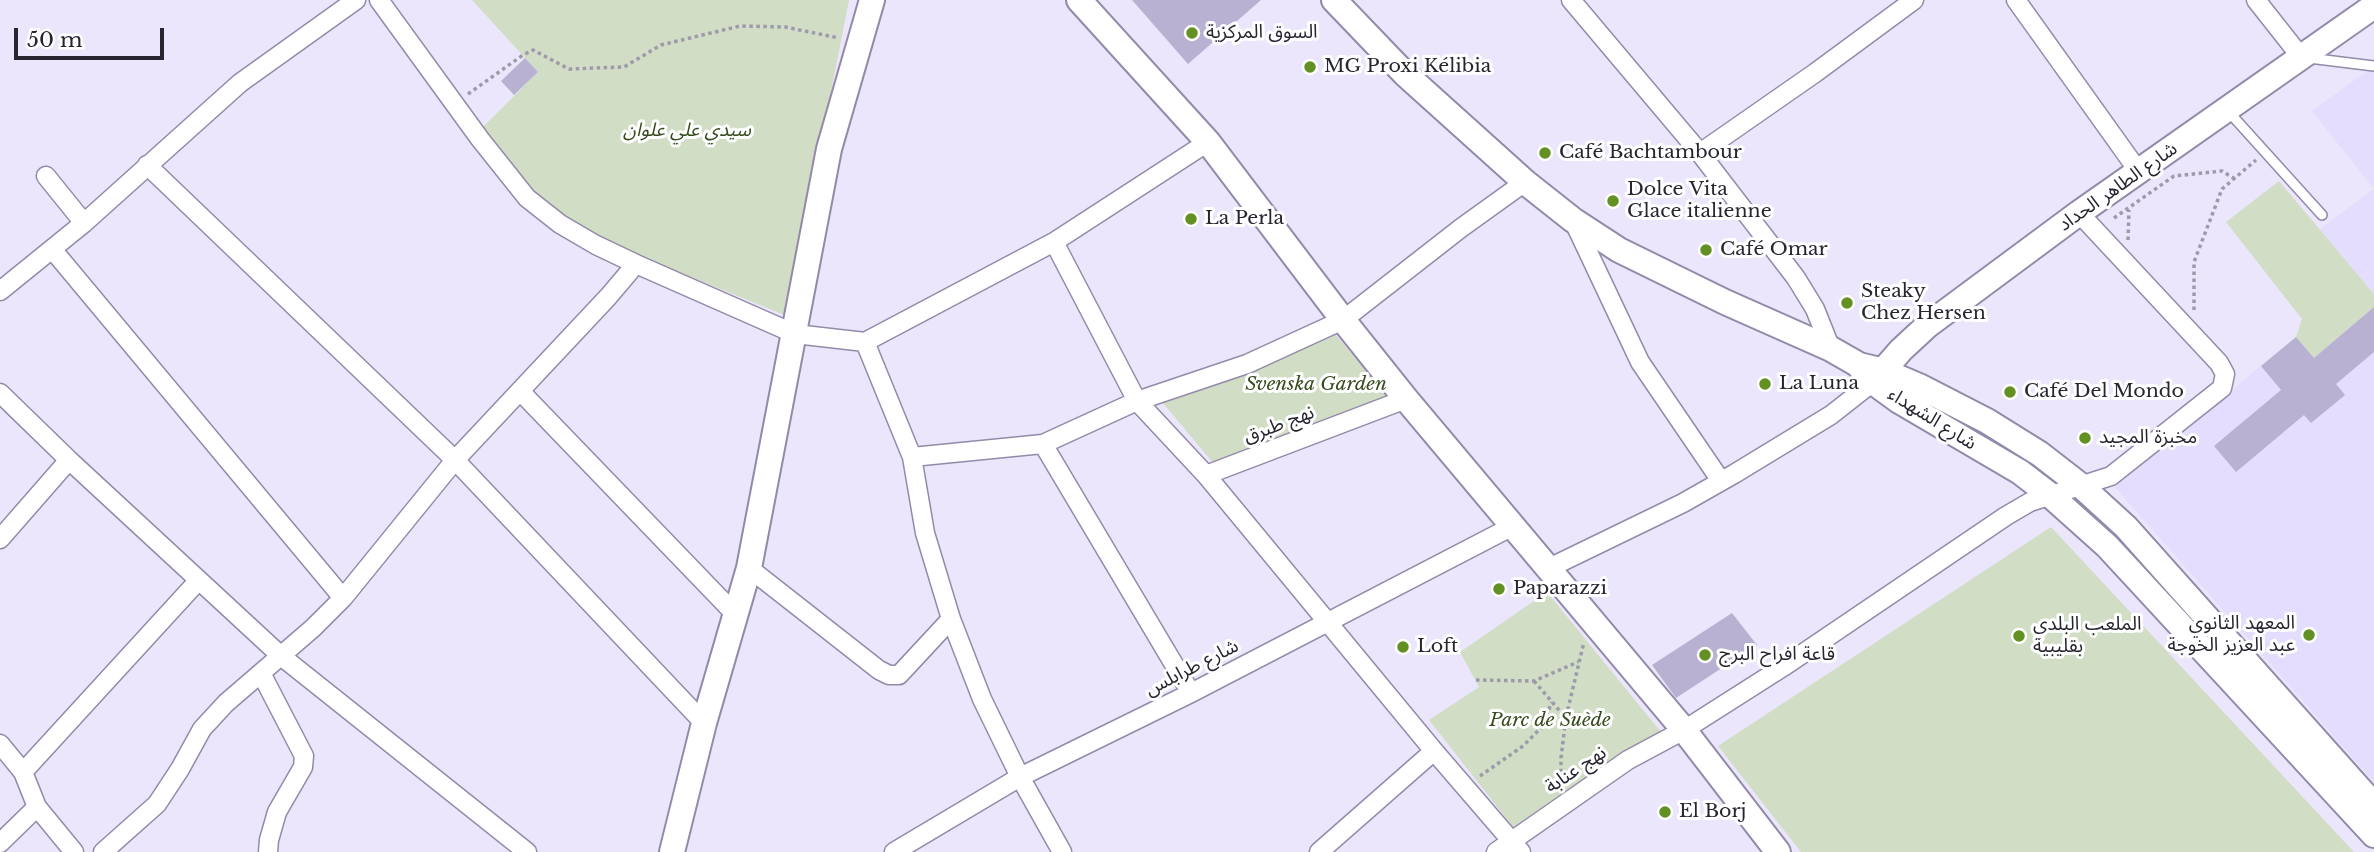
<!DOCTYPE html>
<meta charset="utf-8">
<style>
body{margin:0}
#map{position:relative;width:2374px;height:852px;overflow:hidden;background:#ebe6fb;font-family:"Libre Baskerville",serif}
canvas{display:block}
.scale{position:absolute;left:14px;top:28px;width:150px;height:32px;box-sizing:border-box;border:4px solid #282531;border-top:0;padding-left:9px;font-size:21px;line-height:24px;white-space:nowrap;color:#282531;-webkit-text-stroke:5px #fff;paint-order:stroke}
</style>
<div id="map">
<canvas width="2374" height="852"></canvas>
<div class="scale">50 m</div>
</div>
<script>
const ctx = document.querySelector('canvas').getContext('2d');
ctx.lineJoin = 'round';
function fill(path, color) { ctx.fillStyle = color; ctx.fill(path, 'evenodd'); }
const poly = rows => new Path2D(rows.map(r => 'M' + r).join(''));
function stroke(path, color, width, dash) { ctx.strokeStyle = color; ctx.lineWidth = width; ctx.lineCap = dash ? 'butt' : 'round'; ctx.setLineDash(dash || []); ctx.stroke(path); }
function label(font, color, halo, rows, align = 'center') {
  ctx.font = font + ' "Libre Baskerville","Noto Sans Arabic",serif'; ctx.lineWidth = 6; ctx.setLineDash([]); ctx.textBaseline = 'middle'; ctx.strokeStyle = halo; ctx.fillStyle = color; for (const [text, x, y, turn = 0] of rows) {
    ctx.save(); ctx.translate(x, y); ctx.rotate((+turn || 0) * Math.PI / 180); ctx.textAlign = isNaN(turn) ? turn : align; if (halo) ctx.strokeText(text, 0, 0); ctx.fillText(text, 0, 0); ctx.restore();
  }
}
fill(poly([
 [2374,66,2374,294,2320,229,2374,189,2312,111],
 [2374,307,2374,782,2115,487,2296,337,2314,357]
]), '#e5ddfe');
fill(poly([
 [472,0,849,0,787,316,570,228,537,198,480,130,538,72],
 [2279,181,2374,294,2374,307,2314,358,2296,337,2302,319,2226,222],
 [1330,328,1393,403,1223,475,1163,403],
 [2051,527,2354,852,1801,852,1718,746],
 [1547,592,1665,737,1521,837,1429,720,1479,687,1460,652]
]), '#d1ddc5');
fill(poly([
 [1132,0,1261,0,1188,64],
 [525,58,538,72,514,95,501,81],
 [2374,307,2374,352,2336,384,2345,395,2311,423,2304,415,2236,472,2214,446,2281,390,2261,366,2296,337,2314,358],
 [1732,613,1757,645,1676,698,1652,665]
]), '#b9b1d1');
const lane = poly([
 [2309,58,2374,66],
 [2228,111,2322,215]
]);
const street = poly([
 [379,0,480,139,527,198,560,224,596,245,636,264,795,334,865,342,1054,242,1208,142],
 [1571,0,1700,153,1796,278,1815,309,1831,349],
 [2016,0,2139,172],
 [2256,0,2301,57],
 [1700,153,1815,73,1914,0],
 [147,165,455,460,704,723],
 [46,176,84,223],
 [1573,220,1640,362,1721,481],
 [1054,242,1137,401,1206,475,1434,751,1521,852],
 [52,249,343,598],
 [0,291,84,223,240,83,356,0],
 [865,342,912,457,925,533,951,619,982,699,1020,777,1062,852],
 [520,391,735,614],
 [0,393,69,460,281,656,527,852],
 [1043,444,1191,693],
 [912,457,1043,444,1137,401,1247,364,1343,320,1461,228,1525,182],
 [1206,475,1406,399],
 [0,539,69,460],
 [749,568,879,670,889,675,899,675,951,619],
 [1547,569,1683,503,1734,474,1831,415,1873,382],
 [261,673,304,756,303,767,277,812,269,840,268,852],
 [0,744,23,772,37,807,74,852],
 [23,772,198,581],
 [0,843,37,807],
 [103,852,157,804,180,769,202,729,226,703,313,628,343,598,455,460,608,297,636,264],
 [894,852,1020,777,1191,693,1513,526],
 [1319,852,1434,751],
 [1496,852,1628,760,1684,730,1783,667,2006,516,2030,502,2111,476,2222,388,2225,374,2219,363,2079,213]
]);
const secondary = poly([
 [1079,0,1208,142,1343,320,1406,399,1684,730,1778,852],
 [1334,0,1405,74,1525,182,1573,220,1619,250,1725,302,1831,349,1859,365,1884,371,1919,386,1987,421,2040,454,2080,485,2126,527,2374,805],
 [1859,366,1873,382,1899,401,2020,472,2050,495,2107,546,2374,835],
 [1874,381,1901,350,1928,325,2079,213,2374,6],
 [672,852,704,723,749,568,829,149,872,0]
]);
stroke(lane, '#938aaa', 12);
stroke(street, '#938aaa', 21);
stroke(secondary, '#938aaa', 28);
stroke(poly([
 [468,94,523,55,533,50,569,69,624,67,661,45,740,26,785,27,839,38],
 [2114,218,2174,176,2222,171,2235,179],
 [2128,240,2129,210],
 [2194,310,2194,262,2222,189,2256,160],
 [1476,680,1534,681,1578,662],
 [1534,681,1565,717],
 [1480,776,1523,746,1541,728,1552,702],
 [1564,785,1561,782,1561,758,1566,717,1584,642]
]), '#9e9aab', 3.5, [3.5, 3.5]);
stroke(lane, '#fff', 9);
stroke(street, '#fff', 18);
stroke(secondary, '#fff', 24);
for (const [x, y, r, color] of [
 [1192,33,7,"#629023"],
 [1310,67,7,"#629023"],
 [1545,153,7,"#629023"],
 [1613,201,7,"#629023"],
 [1191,219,7,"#629023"],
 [1706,250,7,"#629023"],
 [1847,303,7,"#629023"],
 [1765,384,7,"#629023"],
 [2010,392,7,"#629023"],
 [2085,438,7,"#629023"],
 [1499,589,7,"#629023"],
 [2309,635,7,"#629023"],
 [2019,636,7,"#629023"],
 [1403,647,7,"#629023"],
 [1705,655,7,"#629023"],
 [1665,812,7,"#629023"]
]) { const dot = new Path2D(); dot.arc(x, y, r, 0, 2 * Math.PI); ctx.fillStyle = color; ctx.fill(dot); stroke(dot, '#fff', 2.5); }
label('19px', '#282531', '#fff', [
 ["السوق المركزية",1206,33],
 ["MG Proxi Kélibia",1324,67],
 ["Café Bachtambour",1559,153],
 ["Dolce Vita",1627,190],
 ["Glace italienne",1627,212],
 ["La Perla",1205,219],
 ["Café Omar",1720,250],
 ["Steaky",1861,292],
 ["Chez Hersen",1861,314],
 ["La Luna",1779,384],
 ["Café Del Mondo",2024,392],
 ["مخبزة المجيد",2099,438],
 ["Paparazzi",1513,589],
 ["المعهد الثانوي",2295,624,"right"],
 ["عبد العزيز الخوجة",2295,646,"right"],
 ["الملعب البلدي",2033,625],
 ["بقليبية",2033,647],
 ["Loft",1417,647],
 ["قاعة افراح البرج",1719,655],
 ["El Borj",1679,812]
], 'left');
label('italic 19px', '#374b1f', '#fff', [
 ["سيدي علي علوان",687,131],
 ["Svenska Garden",1316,385],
 ["Parc de Suède",1550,721]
]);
label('19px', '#282531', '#fff', [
 ["شارع الطاهر الحداد",2118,187,-35],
 ["شارع الشهداء",1932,419,32],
 ["نهج طبرق",1279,425,-21],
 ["شارع طرابلس",1192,668,-27],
 ["نهج عنابة",1576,770,-34]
]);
</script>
